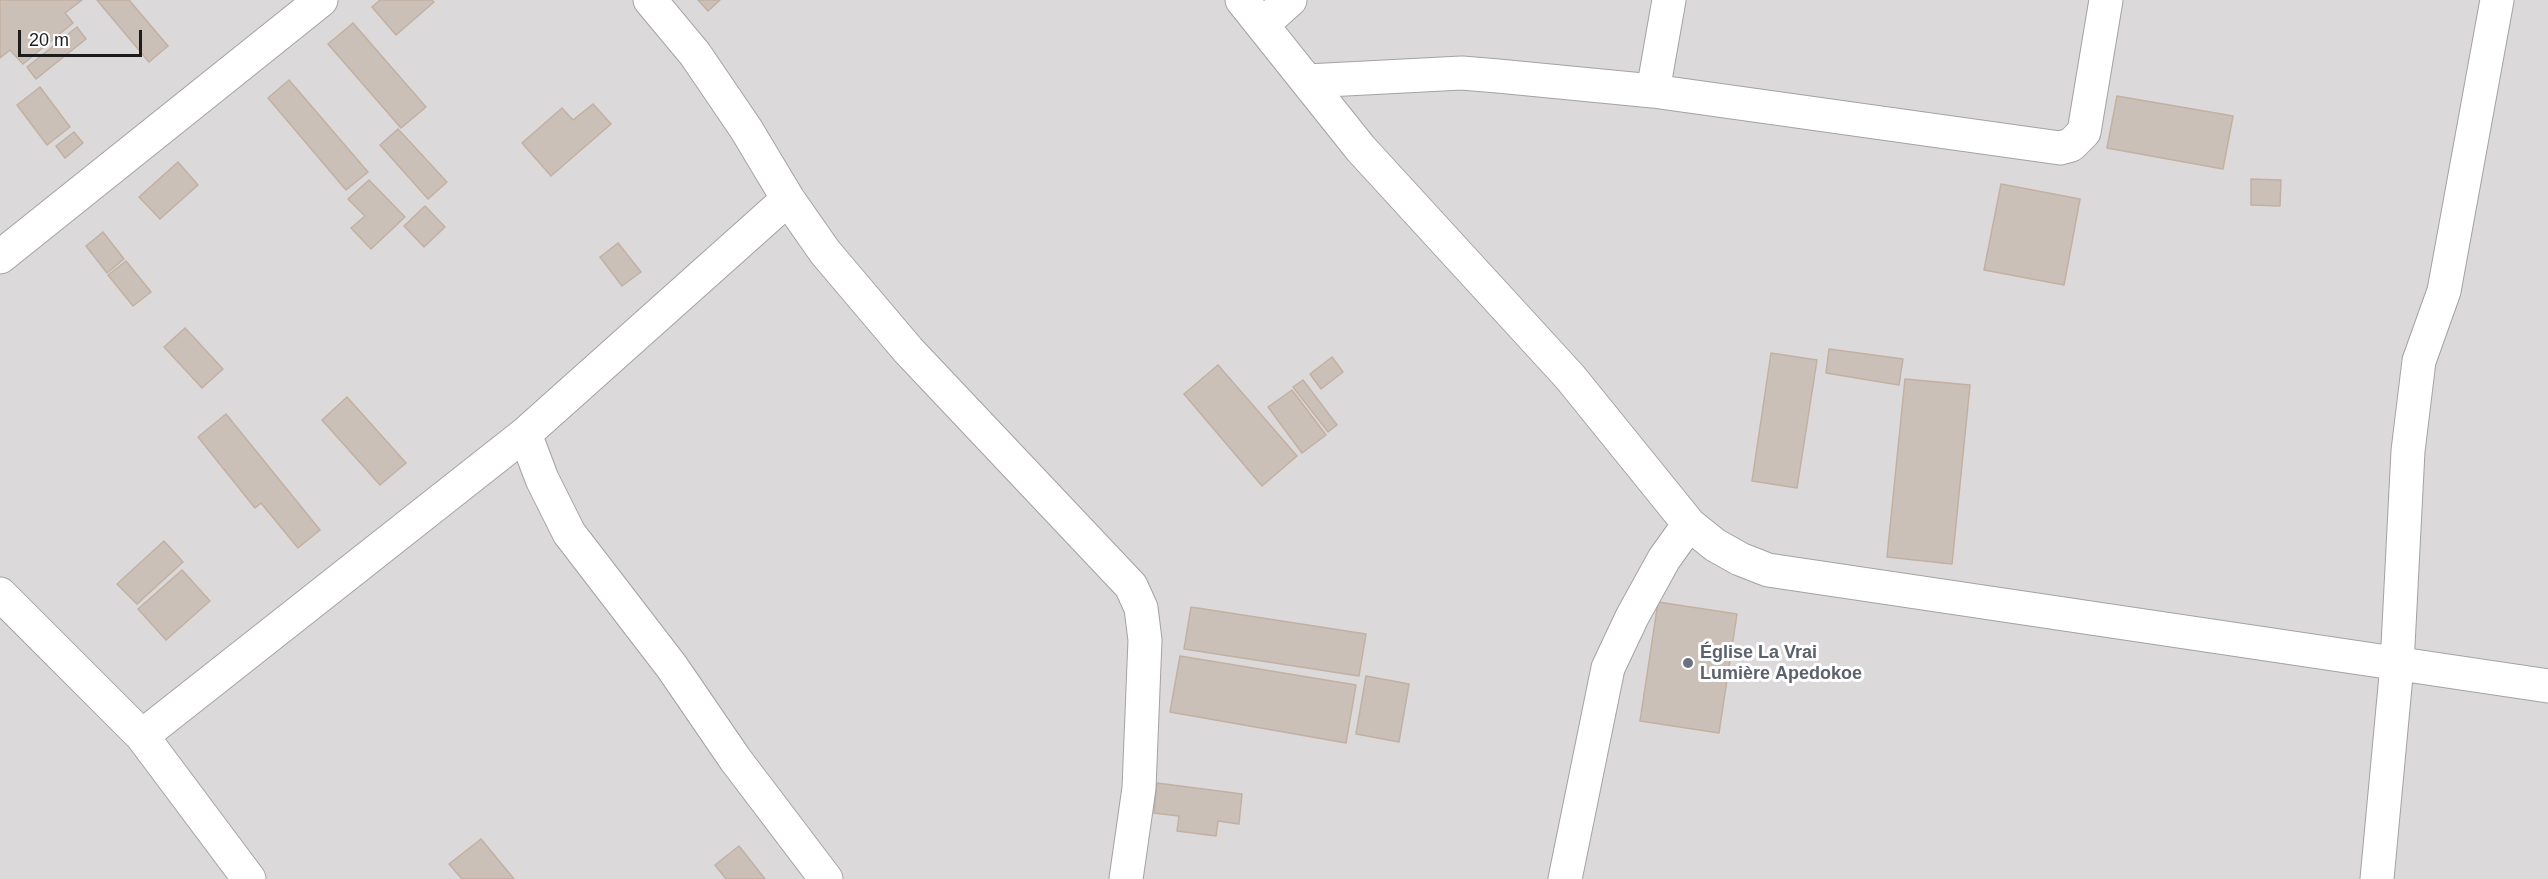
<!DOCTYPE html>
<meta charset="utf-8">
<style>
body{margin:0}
#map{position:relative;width:2548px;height:879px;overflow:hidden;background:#efeae1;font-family:Arial,sans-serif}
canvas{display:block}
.scale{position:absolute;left:18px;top:30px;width:124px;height:27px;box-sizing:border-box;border:3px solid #1c1c1c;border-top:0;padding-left:8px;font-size:18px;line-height:21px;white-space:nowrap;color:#1c1c1c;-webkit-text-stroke:4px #fff;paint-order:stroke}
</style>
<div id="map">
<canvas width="2548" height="879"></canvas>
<div class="scale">20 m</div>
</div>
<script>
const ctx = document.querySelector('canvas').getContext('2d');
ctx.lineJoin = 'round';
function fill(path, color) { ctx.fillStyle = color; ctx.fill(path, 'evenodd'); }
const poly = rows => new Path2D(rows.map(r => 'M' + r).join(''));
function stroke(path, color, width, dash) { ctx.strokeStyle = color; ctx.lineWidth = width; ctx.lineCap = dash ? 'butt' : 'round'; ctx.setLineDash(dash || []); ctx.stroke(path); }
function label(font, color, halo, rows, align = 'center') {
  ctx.font = font + ' Arial,sans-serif'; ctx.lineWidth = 6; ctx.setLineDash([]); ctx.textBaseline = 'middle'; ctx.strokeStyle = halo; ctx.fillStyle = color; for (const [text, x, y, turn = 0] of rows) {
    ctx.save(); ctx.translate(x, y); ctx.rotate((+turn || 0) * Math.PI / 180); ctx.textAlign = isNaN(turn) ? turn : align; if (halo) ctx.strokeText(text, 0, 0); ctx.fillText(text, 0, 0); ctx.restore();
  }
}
fill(poly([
 [0,0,2548,0,2548,879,0,879]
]), '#dbd9d9');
const building = poly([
 [0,0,82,0,65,13,73,23,23,64,10,50,0,58,0,0],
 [97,0,129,0,168,46,149,62,97,0],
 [380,0,432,0,434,2,396,35,372,7,380,0],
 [698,0,720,0,708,11,698,0],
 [353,23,426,107,401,128,328,44,353,23],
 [77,27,86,39,36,79,27,67,77,27],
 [289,80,368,172,346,190,268,98,289,80],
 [40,87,70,127,47,145,17,105,40,87],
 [2117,96,2233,116,2223,169,2107,148,2117,96],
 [593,104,611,124,551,176,522,143,562,108,573,120,593,104],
 [398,129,447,182,428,199,380,145,398,129],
 [74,132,83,143,65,158,56,146,74,132],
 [178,162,198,185,160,219,139,197,178,162],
 [2251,179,2281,180,2280,206,2251,205,2251,179],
 [369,180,405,217,371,249,351,228,365,216,348,199,369,180],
 [2001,184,2080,199,2064,285,1984,270,2001,184],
 [425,206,445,227,424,247,404,226,425,206],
 [103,232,124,259,107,273,86,246,103,232],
 [618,243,641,272,622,286,600,257,618,243],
 [126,261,151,292,133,306,108,275,126,261],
 [185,328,223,369,202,388,164,347,185,328],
 [1829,349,1903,359,1899,385,1826,373,1829,349],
 [1771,353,1817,360,1797,488,1752,481,1771,353],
 [1332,357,1343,372,1321,389,1310,374,1332,357],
 [1218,365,1297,456,1262,486,1184,394,1218,365],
 [1905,379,1970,385,1952,564,1887,557,1905,379],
 [1303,380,1337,425,1328,432,1293,387,1303,380],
 [1292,390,1326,435,1302,453,1268,407,1292,390],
 [347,397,406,463,380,485,322,420,347,397],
 [226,414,320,530,298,548,261,503,255,508,198,437,226,414],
 [164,541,183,562,137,604,117,584,164,541],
 [182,570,210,601,166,640,138,609,182,570],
 [1658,602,1737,614,1719,733,1640,721,1658,602],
 [1191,607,1366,634,1359,676,1184,649,1191,607],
 [1180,656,1356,685,1346,743,1170,712,1180,656],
 [1366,676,1409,684,1399,742,1356,734,1366,676],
 [1157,783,1242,794,1239,824,1218,821,1216,836,1177,831,1179,816,1154,813,1157,783],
 [481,839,514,879,462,879,449,864,481,839],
 [739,846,765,879,726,879,715,865,739,846]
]);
fill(building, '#cbc0b7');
stroke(building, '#c2b0a2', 1.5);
const street = poly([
 [650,0,695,54,746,129,788,199,825,252,908,350,1131,586,1141,608,1145,640,1139,788,1126,879],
 [1242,0,1361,149,1570,377,1689,524,1715,545,1740,559,1768,570,2548,686],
 [1262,25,1290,0],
 [1307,81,1462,73,1498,76,1653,91,2060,148,2071,145,2084,132,2106,0],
 [1653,91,1669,0],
 [0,257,321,0],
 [525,434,542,479,569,533,672,667,735,759,826,879],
 [0,594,142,736,249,879],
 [142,736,525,434,788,199],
 [1565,879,1608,668,1632,617,1664,559,1689,524],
 [2377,879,2397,665,2408,451,2419,361,2444,291,2497,0]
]);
stroke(street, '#a3a3a3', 35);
stroke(street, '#fff', 33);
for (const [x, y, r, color] of [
 [1688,663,6,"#6b7280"]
]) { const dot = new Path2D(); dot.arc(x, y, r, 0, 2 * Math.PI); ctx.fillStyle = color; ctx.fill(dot); stroke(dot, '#fff', 2); }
label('bold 18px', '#5b616d', '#fff', [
 ["Église La Vrai",1700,653],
 ["Lumière Apedokoe",1700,674]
], 'left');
</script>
